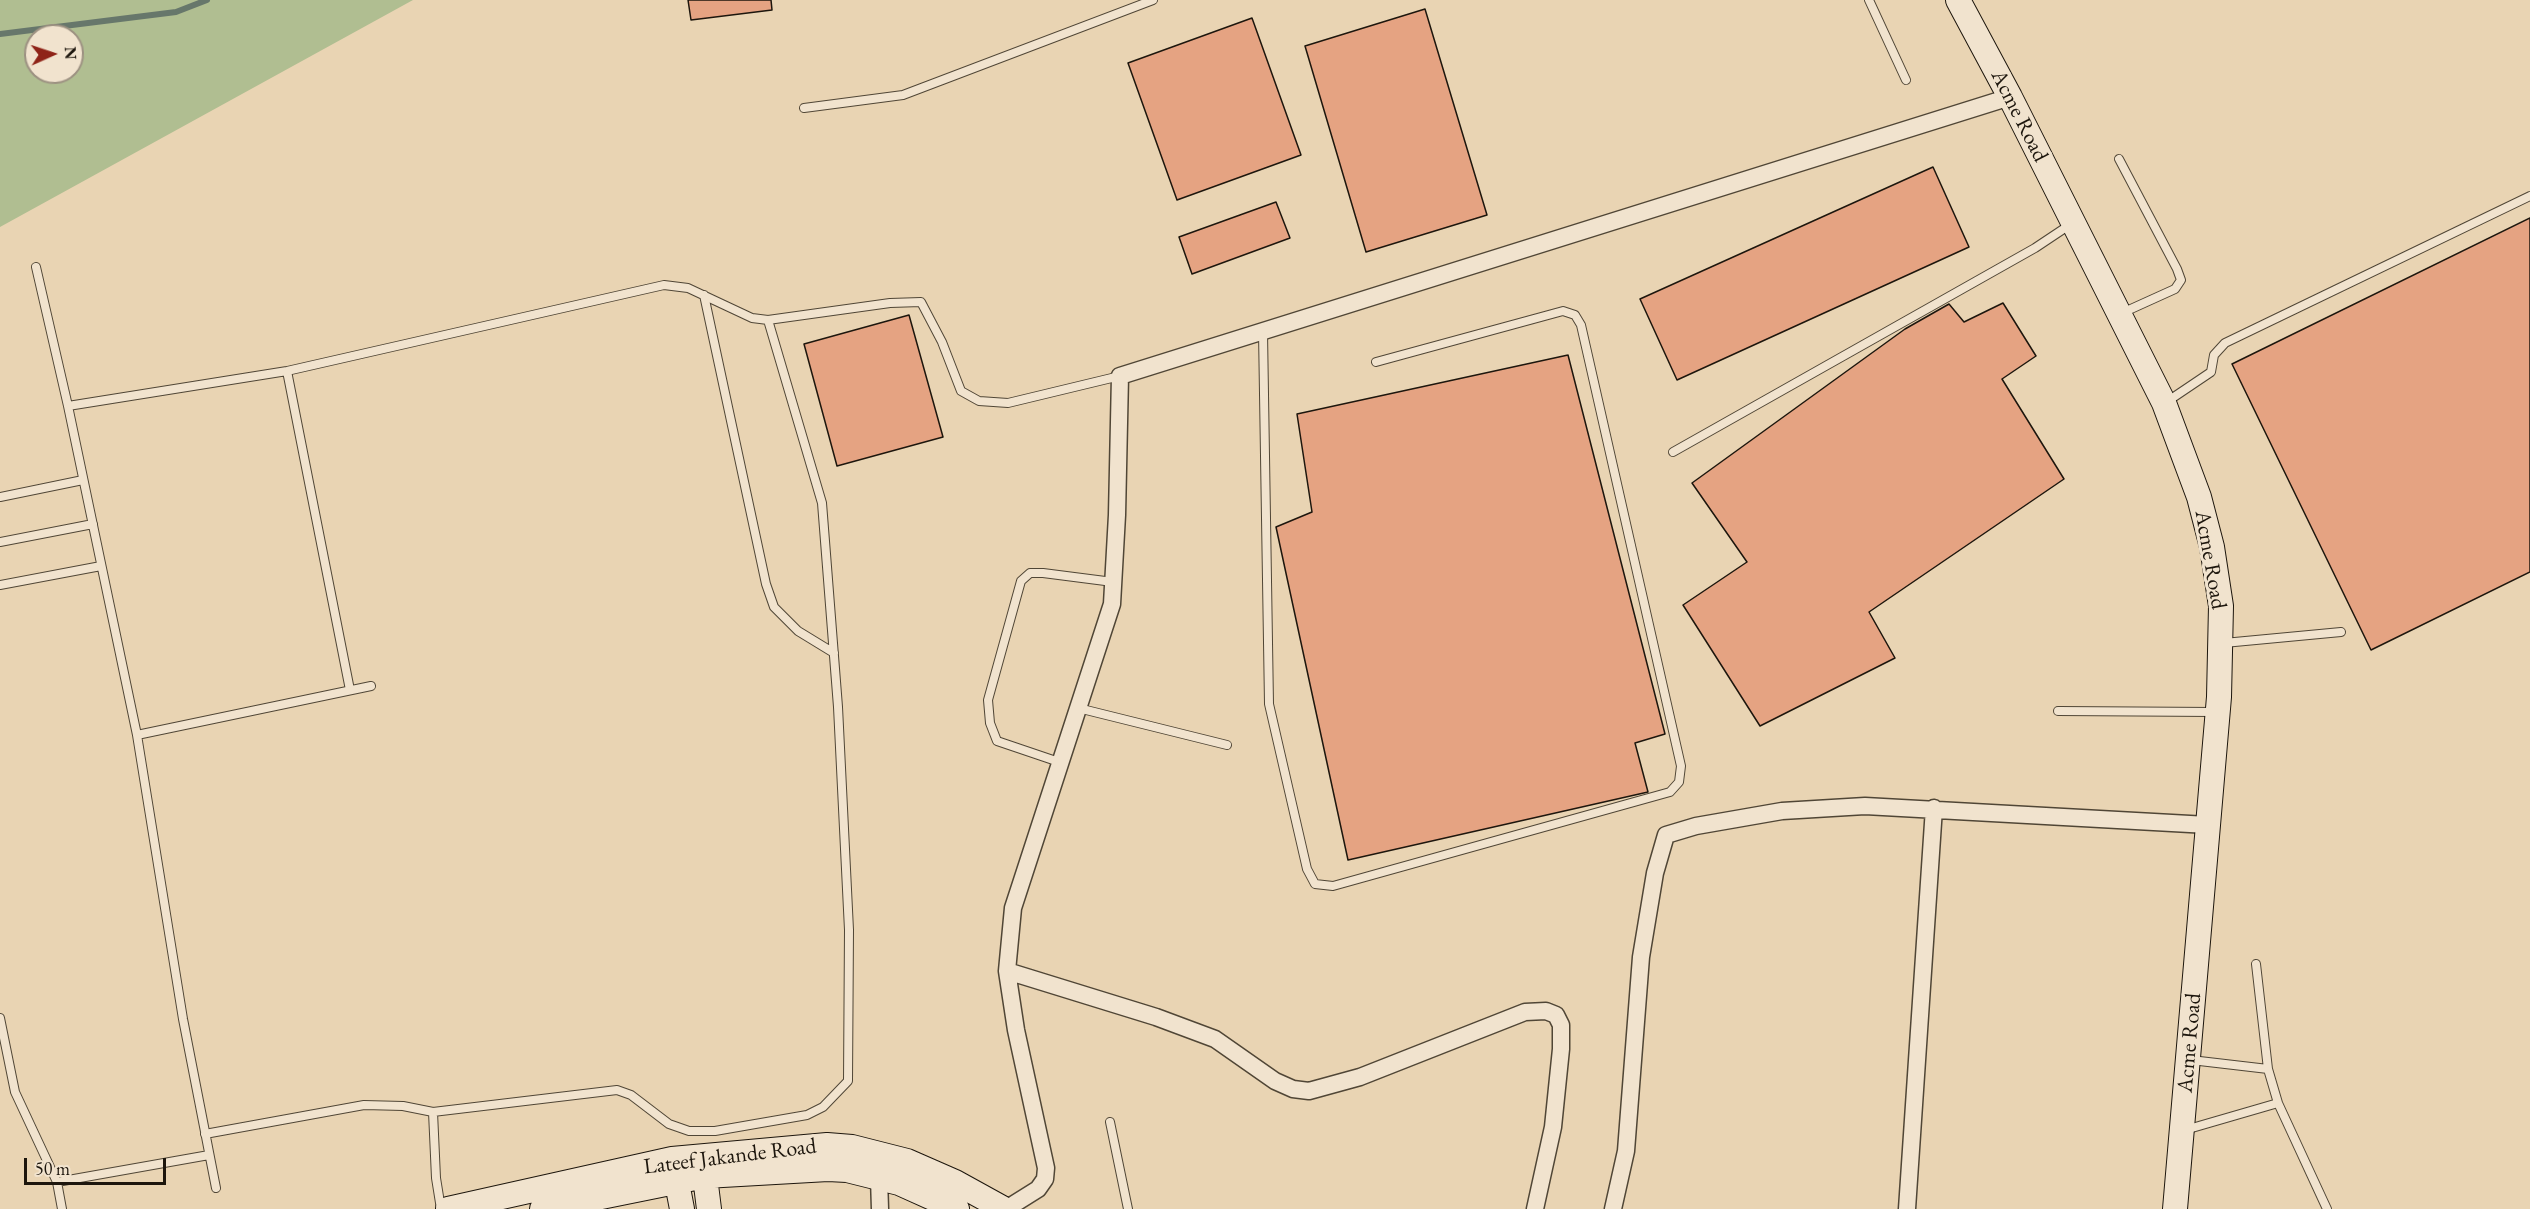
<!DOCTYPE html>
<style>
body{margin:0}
#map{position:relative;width:2530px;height:1209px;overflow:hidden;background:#e9d4b3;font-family:"EB Garamond",serif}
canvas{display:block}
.north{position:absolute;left:24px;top:24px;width:60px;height:60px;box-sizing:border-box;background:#f1e3ce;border:2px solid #9c9181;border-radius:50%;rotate:87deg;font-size:16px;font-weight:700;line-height:24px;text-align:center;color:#1d160d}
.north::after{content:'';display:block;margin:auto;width:21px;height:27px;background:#8f2418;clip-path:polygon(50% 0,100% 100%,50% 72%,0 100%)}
.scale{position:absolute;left:24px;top:1158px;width:142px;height:27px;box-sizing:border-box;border:3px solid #1d160d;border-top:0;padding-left:8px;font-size:18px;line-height:21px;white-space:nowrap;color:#1d160d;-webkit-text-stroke:4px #f1e3ce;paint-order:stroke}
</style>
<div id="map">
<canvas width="2530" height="1209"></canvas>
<div class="north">N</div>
<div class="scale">50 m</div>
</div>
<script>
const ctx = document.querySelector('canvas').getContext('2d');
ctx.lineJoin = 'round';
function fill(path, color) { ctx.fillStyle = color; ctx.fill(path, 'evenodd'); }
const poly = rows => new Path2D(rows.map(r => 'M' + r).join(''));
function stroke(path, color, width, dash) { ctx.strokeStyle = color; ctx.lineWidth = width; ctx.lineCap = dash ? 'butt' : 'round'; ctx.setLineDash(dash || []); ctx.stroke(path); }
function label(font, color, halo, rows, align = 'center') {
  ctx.font = font + ' "EB Garamond",serif'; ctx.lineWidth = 6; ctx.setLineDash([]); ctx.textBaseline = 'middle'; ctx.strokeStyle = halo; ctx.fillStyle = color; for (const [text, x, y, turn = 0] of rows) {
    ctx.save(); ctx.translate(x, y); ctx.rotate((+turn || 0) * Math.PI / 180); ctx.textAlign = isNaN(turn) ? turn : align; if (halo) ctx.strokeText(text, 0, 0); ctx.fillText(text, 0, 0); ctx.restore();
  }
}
fill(poly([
 [0,0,413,0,0,227],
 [36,36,72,36,72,72,36,72]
]), '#b0be91');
stroke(poly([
 [0,34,176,12,207,0]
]), '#67776b', 6);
const building = poly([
 [688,0,771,0,772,10,691,20,688,0],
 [1425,9,1487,215,1366,252,1305,46,1425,9],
 [1252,18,1301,155,1177,200,1128,63,1252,18],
 [1933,167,1969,247,1677,380,1640,299,1933,167],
 [1276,202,1290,238,1192,274,1179,237,1276,202],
 [2530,218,2530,572,2371,650,2232,364,2530,218],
 [2003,303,2036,356,2002,379,2064,479,1869,612,1895,658,1760,726,1683,605,1747,562,1692,483,1905,329,1949,304,1964,322,2003,303],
 [909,315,943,437,837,466,804,344,909,315],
 [1568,355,1665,734,1635,743,1648,792,1348,860,1276,527,1312,512,1297,414,1568,355]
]);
fill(building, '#e5a382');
stroke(building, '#1d160d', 1.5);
const lane = poly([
 [1869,0,1906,80],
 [804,108,903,95,1153,0],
 [2119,159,2177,269,2181,280,2175,289,2122,313],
 [36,267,68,406,137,735,183,1019,216,1188],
 [704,295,766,584,774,607,798,631,834,653],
 [1263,332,1269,704,1307,869,1315,884,1333,886,1670,792,1679,782,1681,766,1581,325,1575,315,1563,311,1376,362],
 [287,371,350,690],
 [2165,403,2211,372,2214,355,2225,343,2530,196],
 [68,406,287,371,664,285,688,288,752,318,768,320,890,303,921,302,942,342,961,391,979,401,1008,403,1120,376],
 [1673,452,2035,248,2071,224],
 [0,497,83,480],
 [0,542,93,524],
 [0,585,101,566],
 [2224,643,2341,632],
 [1078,708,1227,745],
 [2058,711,2215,712],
 [137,735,371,686],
 [1059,762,997,741,990,723,988,700,1021,581,1030,573,1043,573,1113,582],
 [2256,964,2268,1069,2278,1103,2327,1209],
 [0,1018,15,1092,57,1182,62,1209],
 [2191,1060,2268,1069],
 [433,1112,436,1178,441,1209],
 [1110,1122,1128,1209],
 [2185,1130,2278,1103],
 [205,1134,364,1105,403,1106,433,1112,617,1090,631,1095,669,1124,689,1131,715,1131,807,1115,823,1107,848,1081,849,930,838,707,822,503,768,320],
 [57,1182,209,1155]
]);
const street = poly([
 [1007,971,1156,1017,1215,1039,1275,1081,1293,1089,1309,1091,1360,1077,1525,1012,1546,1011,1556,1015,1561,1025,1561,1049,1553,1127,1535,1209],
 [879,1178,880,1209],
 [1006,1209,1038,1189,1045,1179,1046,1168,1016,1030,1007,971,1013,908,1112,604,1117,515,1120,376,2010,97],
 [1613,1209,1626,1151,1641,957,1655,873,1666,835,1696,826,1782,811,1865,806,2208,825],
 [1907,1209,1934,808]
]);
const secondary = poly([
 [1958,0,2010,97,2164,403,2199,497,2212,547,2221,606,2219,697,2175,1209],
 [703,1161,709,1209],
 [674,1167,682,1209],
 [448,1209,672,1159,827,1145,852,1147,907,1161,955,1182,1004,1209],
 [542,1209,705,1176,828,1169,847,1170,899,1183,957,1209]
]);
stroke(lane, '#504636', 10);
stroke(street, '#504636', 19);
stroke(secondary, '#1d160d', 26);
stroke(lane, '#f1e3ce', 8);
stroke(street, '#f1e3ce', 16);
stroke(secondary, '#f1e3ce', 24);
label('22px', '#1d160d', '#f1e3ce', [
 ["Acme Road",2019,116,63],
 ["Acme Road",2210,560,80],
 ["Acme Road",2190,1043,-85],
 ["Lateef Jakande Road",730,1157,-7]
]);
</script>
